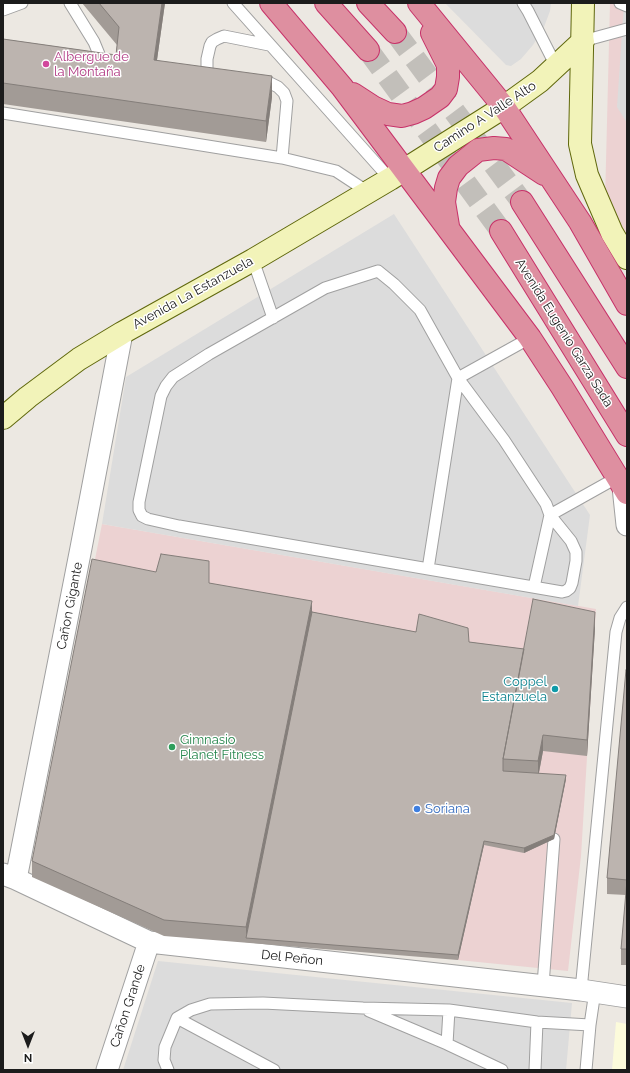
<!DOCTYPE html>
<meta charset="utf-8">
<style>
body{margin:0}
#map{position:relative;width:630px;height:1073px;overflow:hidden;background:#ece8e2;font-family:Raleway,sans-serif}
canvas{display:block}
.frame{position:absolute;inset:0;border:4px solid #1c1c1c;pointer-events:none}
.north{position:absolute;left:8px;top:1025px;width:40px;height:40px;-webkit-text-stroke:3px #fff;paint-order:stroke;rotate:180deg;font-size:11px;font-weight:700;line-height:16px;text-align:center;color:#1c1c1c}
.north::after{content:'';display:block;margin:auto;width:14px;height:18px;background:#1c1c1c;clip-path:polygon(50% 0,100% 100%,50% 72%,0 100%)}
</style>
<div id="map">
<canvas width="630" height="1073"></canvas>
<div class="frame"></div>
<div class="north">N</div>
</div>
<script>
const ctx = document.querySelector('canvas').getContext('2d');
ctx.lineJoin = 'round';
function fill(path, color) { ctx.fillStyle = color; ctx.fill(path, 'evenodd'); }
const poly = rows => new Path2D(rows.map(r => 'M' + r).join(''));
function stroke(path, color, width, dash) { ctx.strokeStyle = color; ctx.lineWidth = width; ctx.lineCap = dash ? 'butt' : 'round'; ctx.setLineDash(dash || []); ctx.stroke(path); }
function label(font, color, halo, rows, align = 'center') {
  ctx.font = font + ' Raleway,sans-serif'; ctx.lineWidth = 3; ctx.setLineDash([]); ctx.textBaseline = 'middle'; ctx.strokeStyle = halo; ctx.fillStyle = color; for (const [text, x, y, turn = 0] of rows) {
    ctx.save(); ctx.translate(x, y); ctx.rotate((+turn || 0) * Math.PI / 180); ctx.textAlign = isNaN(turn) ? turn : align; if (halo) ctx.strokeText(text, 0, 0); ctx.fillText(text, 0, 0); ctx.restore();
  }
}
fill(poly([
 [610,3,627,3,627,238,605,201],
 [102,524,596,609,581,856,568,971,458,960,32,877]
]), '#ecd2d2');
fill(poly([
 [616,1022,627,1024,627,1070,612,1070]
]), '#fcfbdb');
fill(poly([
 [445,3,551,3,550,11,544,27,533,45,521,59,511,66,506,65],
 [624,3,627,3,627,123,617,107],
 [394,214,590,515,578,606,102,524,126,377],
 [158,961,572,1003,566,1070,123,1070]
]), '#dcdcdc');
stroke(poly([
 [395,32,522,202],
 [368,50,501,231]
]), '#c2bfba', 22, [22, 11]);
const lane = poly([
 [70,3,94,42,101,59],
 [233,3,390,179],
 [523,3,528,11,556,66],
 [620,3,627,6],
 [3,10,22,3],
 [583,41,627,29],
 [214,75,207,73,207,59,210,46,212,42,217,39,224,36,269,45],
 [259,82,270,83,278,87,284,93,287,101,282,158],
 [3,113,282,158,336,171,368,192],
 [253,260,273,318],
 [378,271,394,284,420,310,458,378,504,440,546,504,550,515,571,541,576,552,576,561,572,583,570,588,566,591,562,592,179,526,148,519,142,516,139,510,139,502,161,396,166,386,173,377,209,354,325,288,378,271],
 [428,569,458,378,530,338],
 [534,587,550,515,618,477],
 [543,985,554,839],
 [581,990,616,632,620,618,627,607],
 [369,1011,447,1044,502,1070],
 [177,1018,274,1070],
 [447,1044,449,1010],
 [168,1070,164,1060,165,1047,177,1018,191,1010,210,1004,263,1003,363,1008,449,1010,537,1022,590,1025],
 [535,1070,537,1022],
 [586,1070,590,1025,595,991]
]);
const street = poly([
 [623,487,627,525],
 [3,874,16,879,149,942,581,990,627,997],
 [16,879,81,548,122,333],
 [107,1070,149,942]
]);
const secondary = poly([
 [583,3,580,144,587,175,612,233,627,258],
 [3,418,28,397,79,359,122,333,253,260,390,179,504,107,540,81,583,41]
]);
const highway = poly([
 [271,3,342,87,530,338,562,387,627,493],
 [326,3,368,50],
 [368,3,395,32],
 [419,3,504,107,580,222,627,304],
 [353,94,373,107,388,114,402,116,413,113,424,108,440,97,446,89,448,77,448,65,432,33],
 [522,202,627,367],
 [448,226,444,202,446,188,449,178,458,166,478,150,494,148,506,149,544,174],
 [501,231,627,435]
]);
stroke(lane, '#a0a0a0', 13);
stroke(street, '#a0a0a0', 23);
stroke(secondary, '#60680d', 24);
stroke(highway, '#c73269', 24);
stroke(lane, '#fff', 11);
stroke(street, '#fff', 21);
stroke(secondary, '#f2f3b9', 22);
stroke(highway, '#de8fa0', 22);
fill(poly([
 [82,3,165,3,157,60,272,97,266,142,3,104,3,39,116,55,117,45],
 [209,583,312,612,469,642,524,649,595,628,587,756,543,751,539,773,566,779,554,839,524,853,484,845,458,960,164,936,32,877,32,861],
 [627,670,627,965,621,965,621,949,626,895,607,894,607,878]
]), '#a29b96');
fill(poly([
 [162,3,165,3,154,81,154,60],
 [272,76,272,97,266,142,266,121],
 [312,601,312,616,246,938,246,927],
 [595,612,595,628,587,756,587,740],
 [543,735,543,751,538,777,538,761],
 [566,775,566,779,554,839,524,853,524,848],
 [484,841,484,845,458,960,458,955]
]), '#847e7a');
const building = poly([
 [99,3,162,3,154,60,272,76,266,121,3,83,3,39,116,55,119,27,99,3],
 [161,554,209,561,209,583,312,601,246,927,164,920,32,861,92,559,156,572,161,554],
 [533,599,595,612,587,740,543,735,538,761,503,759,533,599],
 [312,612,416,632,419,614,468,628,469,642,524,649,503,759,503,771,566,775,554,835,524,848,484,841,458,955,246,938,312,612],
 [626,670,627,670,627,949,621,949,627,880,607,878,626,670]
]);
fill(building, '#bcb4af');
stroke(building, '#847e7a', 1);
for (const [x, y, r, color] of [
 [46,64,4,"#d1479c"],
 [555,689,4,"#0f9aa8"],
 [172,747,4,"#2e9e5b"],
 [417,809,4,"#3f7fe0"]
]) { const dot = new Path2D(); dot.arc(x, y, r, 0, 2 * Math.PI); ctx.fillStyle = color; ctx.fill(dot); stroke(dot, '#fff', 1.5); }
label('13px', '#b23c85', '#fff', [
 ["Albergue de",54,57],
 ["la Montaña",54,72]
], 'left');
label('13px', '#1c1c1c', '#fff', [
 ["Camino A Valle Alto",485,117,-33],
 ["Avenida La Estanzuela",193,293,-29],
 ["Avenida Eugenio Garza Sada",564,333,58],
 ["Cañon Gigante",70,606,-79],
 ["Del Peñon",292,958,6],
 ["Cañon Grande",128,1006,-72]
]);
label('13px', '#0d838f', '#fff', [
 ["Coppel",547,682],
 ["Estanzuela",547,697]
], 'right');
label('13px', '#27864d', '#fff', [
 ["Gimnasio",180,740],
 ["Planet Fitness",180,755]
], 'left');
label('13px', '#366cbe', '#fff', [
 ["Soriana",425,809]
], 'left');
</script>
